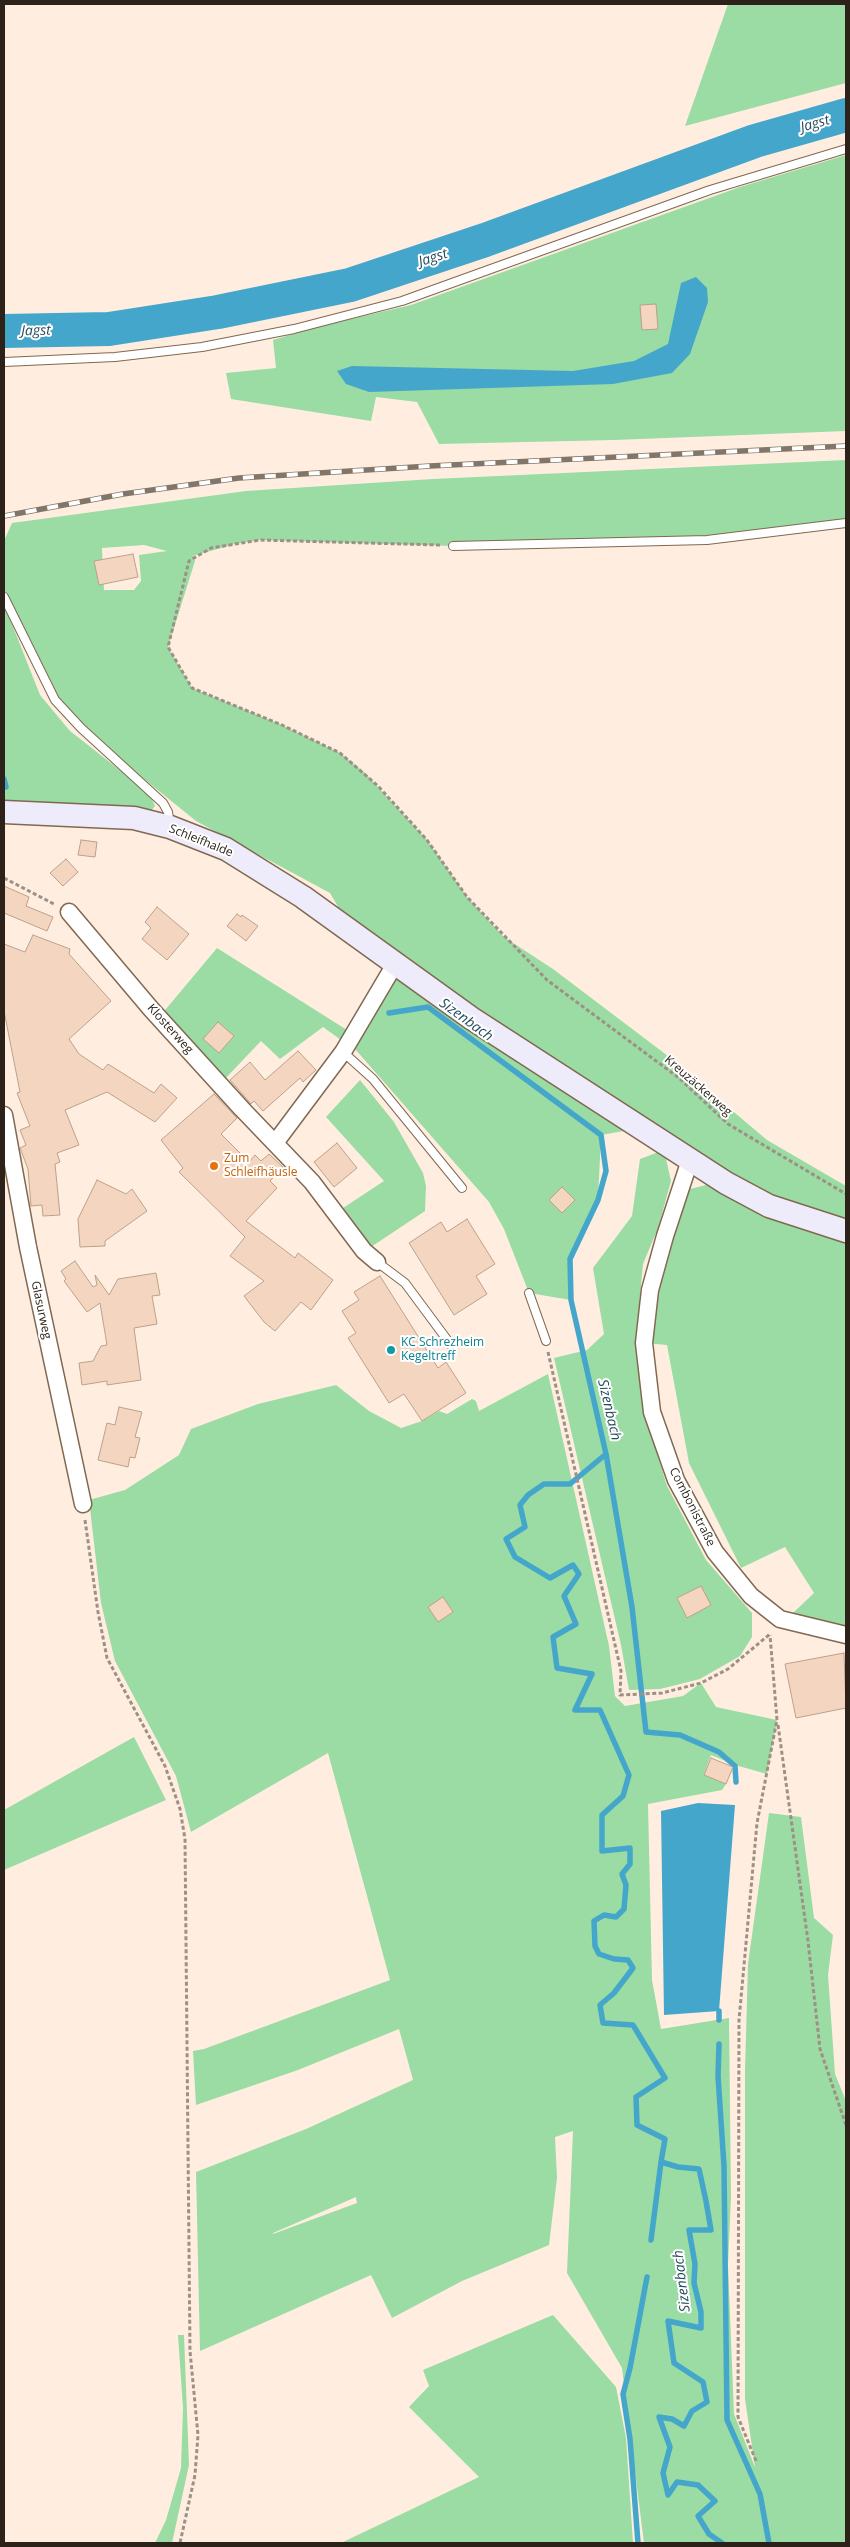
<!DOCTYPE html>
<meta charset="utf-8">
<style>
body{margin:0}
#map{position:relative;width:850px;height:2547px;overflow:hidden;background:#ffeedf;font-family:"Open Sans",sans-serif}
canvas{display:block}
.frame{position:absolute;inset:0;border:5px solid #2c2219;pointer-events:none}
</style>
<div id="map">
<canvas width="850" height="2547"></canvas>
<div class="frame"></div>
</div>
<script>
const ctx = document.querySelector('canvas').getContext('2d');
ctx.lineJoin = 'round';
function fill(path, color) { ctx.fillStyle = color; ctx.fill(path, 'evenodd'); }
const poly = rows => new Path2D(rows.map(r => 'M' + r).join(''));
function stroke(path, color, width, dash) { ctx.strokeStyle = color; ctx.lineWidth = width; ctx.lineCap = dash ? 'butt' : 'round'; ctx.setLineDash(dash || []); ctx.stroke(path); }
function label(font, color, halo, rows, align = 'center') {
  ctx.font = font + ' "Open Sans",sans-serif'; ctx.lineWidth = 4; ctx.setLineDash([]); ctx.textBaseline = 'middle'; ctx.strokeStyle = halo; ctx.fillStyle = color; for (const [text, x, y, turn = 0] of rows) {
    ctx.save(); ctx.translate(x, y); ctx.rotate((+turn || 0) * Math.PI / 180); ctx.textAlign = isNaN(turn) ? turn : align; if (halo) ctx.strokeText(text, 0, 0); ctx.fillText(text, 0, 0); ctx.restore();
  }
}
fill(poly([
 [728,4,846,4,846,83,685,126],
 [846,155,846,431,614,440,439,444,417,402,376,397,371,421,231,399,226,373,276,368,273,340,317,327,411,305,740,187],
 [846,460,846,523,707,540,453,546,260,540,235,544,193,556,195,561,168,647,192,688,282,725,340,753,365,773,427,840,467,897,504,937,553,969,664,1053,767,1140,846,1186,846,1223,772,1200,694,1154,346,920,330,893,196,821,81,728,55,700,4,597,4,541,12,523,246,491,433,479],
 [144,545,167,551,139,555,141,581,134,590,104,590,102,548],
 [4,604,40,695,70,731,149,793,155,806,150,812,85,804,4,802],
 [217,948,347,1030,341,1040,323,1027,280,1059,261,1041,222,1082,161,1015],
 [395,964,641,1128,601,1135,598,1200,570,1259,571,1300,529,1293,504,1229,489,1202,355,1049,379,990],
 [360,1080,394,1122,423,1173,426,1186,425,1211,371,1247,343,1208,384,1181,326,1117],
 [664,1150,671,1181,658,1228,643,1264,635,1346,646,1417,667,1486,706,1560,752,1613,752,1637,740,1656,700,1679,660,1689,629,1690,621,1645,554,1358,587,1350,604,1334,593,1268,632,1216,640,1159],
 [714,1183,846,1235,846,1625,837,1625,793,1613,814,1593,785,1547,741,1568,689,1463,667,1345,644,1343,673,1234,690,1189],
 [548,1374,609,1646,615,1696,625,1706,683,1696,701,1683,716,1707,777,1720,767,1774,735,1765,711,1755,704,1774,726,1784,722,1790,648,1804,652,1980,661,2029,729,2018,731,2197,728,2265,734,2414,755,2467,745,2399,745,2071,748,1964,769,1813,801,1817,814,1918,833,1935,828,1975,835,2074,846,2101,846,2543,644,2543,622,2368,567,2273,573,2131,555,2137,557,2178,549,2245,462,2281,392,2318,371,2275,200,2351,196,2172,306,2129,413,2080,399,2029,298,2070,196,2105,193,2051,204,2049,390,1980,328,1753,191,1832,176,1776,115,1661,101,1603,89,1500,125,1490,179,1455,191,1429,258,1404,336,1385,369,1411,401,1428,422,1421,439,1411,447,1414,472,1399,476,1401,479,1411],
 [356,2197,357,2203,273,2234,273,2233],
 [134,1737,166,1800,4,1870,4,1810],
 [553,2315,616,2387,626,2438,633,2543,341,2543,479,2477,409,2407,429,2386,423,2370],
 [178,2335,184,2335,189,2465,172,2543,155,2543,166,2520,181,2468,183,2408]
]), '#9adca3');
fill(poly([
 [696,277,707,288,708,302,690,354,672,373,613,384,369,392,346,384,337,371,352,366,573,371,634,361,668,344,681,283],
 [698,1803,735,1805,719,2011,664,2015,661,1811]
]), '#45a6cb');
stroke(poly([
 [4,779,6,787],
 [389,1013,428,1007,601,1135,606,1171,598,1200,570,1259,571,1300,606,1454,570,1484,544,1484,528,1495,520,1505,525,1527,506,1539,515,1557,550,1578,573,1565,579,1574,564,1596,576,1624,553,1637,557,1668,592,1674,575,1710,600,1710,629,1775,623,1796,602,1815,602,1851,630,1848,630,1864,622,1874,626,1885,624,1909,616,1917,604,1915,594,1921,595,1946,599,1954,614,1959,628,1960,633,1968,614,1993,600,2005,603,2023,633,2025,665,2078,636,2097,637,2125,665,2139,661,2162,678,2167,699,2169,706,2201,711,2230,689,2230,695,2264,694,2283,701,2312,701,2328,668,2321,674,2363,703,2382,707,2402,692,2411,684,2426,672,2419,659,2417,670,2447,663,2473,668,2495,677,2482,698,2485,715,2501,698,2516,709,2534,722,2543],
 [606,1454,632,1607,646,1732,680,1735,719,1752,735,1766,736,1782],
 [719,2020,719,2011],
 [719,2044,718,2076,724,2166,727,2420,760,2494,769,2543],
 [651,2240,661,2162],
 [638,2543,630,2439,623,2394,630,2368,647,2277]
]), '#45a6cb', 5.5);
stroke(poly([
 [4,331,109,329,218,312,350,285,485,240,755,141,846,115]
]), '#45a6cb', 34);
const building = poly([
 [656,304,658,329,642,330,640,305,656,304],
 [133,554,138,577,99,585,94,561,133,554],
 [81,840,97,842,95,857,78,855,81,840],
 [66,859,78,872,63,886,50,873,66,859],
 [4,886,29,897,26,906,53,917,47,931,4,913,4,886],
 [157,907,189,934,167,960,142,939,151,928,145,922,157,907],
 [237,914,241,917,242,915,258,926,246,941,227,926,237,914],
 [33,935,70,949,69,954,111,1001,69,1039,79,1054,103,1070,108,1064,154,1093,161,1084,177,1098,155,1122,107,1092,65,1110,79,1145,57,1153,60,1162,55,1164,60,1215,43,1216,42,1205,31,1206,28,1169,20,1148,26,1145,20,1130,30,1126,17,1093,20,1092,4,1011,4,944,25,952,33,935],
 [218,1022,234,1036,219,1053,203,1039,218,1022],
 [298,1051,316,1070,303,1082,300,1078,263,1111,254,1101,251,1104,230,1080,250,1062,265,1080,298,1051],
 [214,1094,237,1118,221,1134,249,1162,255,1155,261,1161,269,1154,283,1167,270,1181,277,1188,246,1221,295,1258,298,1253,333,1280,311,1310,301,1302,275,1331,264,1322,244,1296,264,1281,230,1256,245,1237,179,1172,183,1168,161,1140,214,1094],
 [337,1143,357,1168,334,1187,314,1162,337,1143],
 [97,1180,126,1194,132,1189,147,1211,105,1241,105,1246,80,1247,78,1219,97,1180],
 [562,1187,575,1200,562,1213,549,1200,562,1187],
 [467,1219,495,1264,476,1276,487,1294,454,1315,409,1243,441,1222,447,1232,467,1219],
 [75,1261,93,1287,97,1285,95,1275,109,1295,118,1279,156,1273,160,1295,152,1296,157,1324,134,1328,141,1380,107,1385,107,1381,82,1385,79,1363,93,1361,101,1346,107,1345,100,1303,87,1312,64,1281,66,1279,61,1271,75,1261],
 [380,1276,438,1368,446,1362,466,1393,422,1421,404,1394,389,1403,348,1338,356,1333,342,1311,359,1300,354,1292,380,1276],
 [119,1407,142,1412,135,1437,140,1438,135,1458,130,1457,128,1467,98,1460,107,1423,115,1425,119,1407],
 [701,1586,711,1605,687,1618,677,1598,701,1586],
 [443,1597,453,1612,438,1622,428,1607,443,1597],
 [844,1653,846,1708,796,1718,785,1664,844,1653],
 [711,1758,733,1767,726,1784,704,1775,711,1758]
]);
fill(building, '#f4d6c0');
stroke(building, '#bca08b', 1);
const lane = poly([
 [4,362,115,357,202,347,294,329,402,301,710,190,846,149],
 [453,546,707,540,846,523],
 [4,597,55,700,81,728,163,803,168,812,170,825],
 [343,1052,373,1079,462,1188],
 [377,1262,405,1283,451,1345],
 [529,1293,546,1341]
]);
const street = poly([
 [69,912,151,1009,242,1109,312,1182,364,1251,377,1262],
 [4,1115,28,1247,83,1504],
 [275,1143,343,1052,395,964],
 [690,1160,665,1236,650,1290,644,1343,652,1412,676,1480,715,1552,751,1596,780,1619,846,1635]
]);
const secondary = poly([
 [4,812,134,818,170,827,226,849,303,897,471,1018,726,1183,769,1206,846,1231]
]);
stroke(lane, '#806852', 10);
stroke(street, '#806852', 19);
stroke(secondary, '#806852', 25);
stroke(poly([
 [440,545,260,540,211,548,189,561,168,647,192,688,282,725,340,753,378,786,427,840,467,897,547,980,679,1078,728,1124,846,1194],
 [4,878,54,904],
 [548,1352,621,1671,620,1695,662,1693,701,1683,728,1669,770,1634],
 [85,1520,98,1612,107,1658,165,1766,180,1809,185,1839,190,2351,198,2435,195,2475,180,2543],
 [778,1725,808,1941,820,2049,846,2125],
 [756,2461,738,2417,739,2020,757,1823,777,1720,770,1635]
]), '#9e9084', 3, [4, 2.5]);
stroke(lane, '#fff', 8);
stroke(street, '#fff', 16);
stroke(secondary, '#eeecfb', 22);
const rail = poly([
 [4,516,123,494,239,478,430,466,846,446]
]);
stroke(rail, '#82766a', 5.5);
stroke(rail, '#fff', 4, [11]);
for (const [x, y, r, color] of [
 [214,1166,5,"#e8710a"],
 [391,1350,5,"#0f9aa8"]
]) { const dot = new Path2D(); dot.arc(x, y, r, 0, 2 * Math.PI); ctx.fillStyle = color; ctx.fill(dot); stroke(dot, '#fff', 2); }
label('12px', '#2c2219', '#fff', [
 ["Schleifhalde",201,841,22],
 ["Klosterweg",170,1029,48],
 ["Kreuzäckerweg",698,1086,41],
 ["Glasurweg",41,1310,78],
 ["Combonistraße",692,1507,63]
]);
label('12px', '#c56008', '#fff', [
 ["Zum",224,1159],
 ["Schleifhäusle",224,1173]
], 'left');
label('12px', '#0d838f', '#fff', [
 ["KC Schrezheim",401,1343],
 ["Kegeltreff",401,1357]
], 'left');
label('italic 14px', '#224b5c', '#fff', [
 ["Jagst",815,124,-16],
 ["Jagst",433,258,-18],
 ["Jagst",36,331,-1],
 ["Sizenbach",466,1020,36],
 ["Sizenbach",609,1410,77],
 ["Sizenbach",682,2281,-97]
]);
</script>
